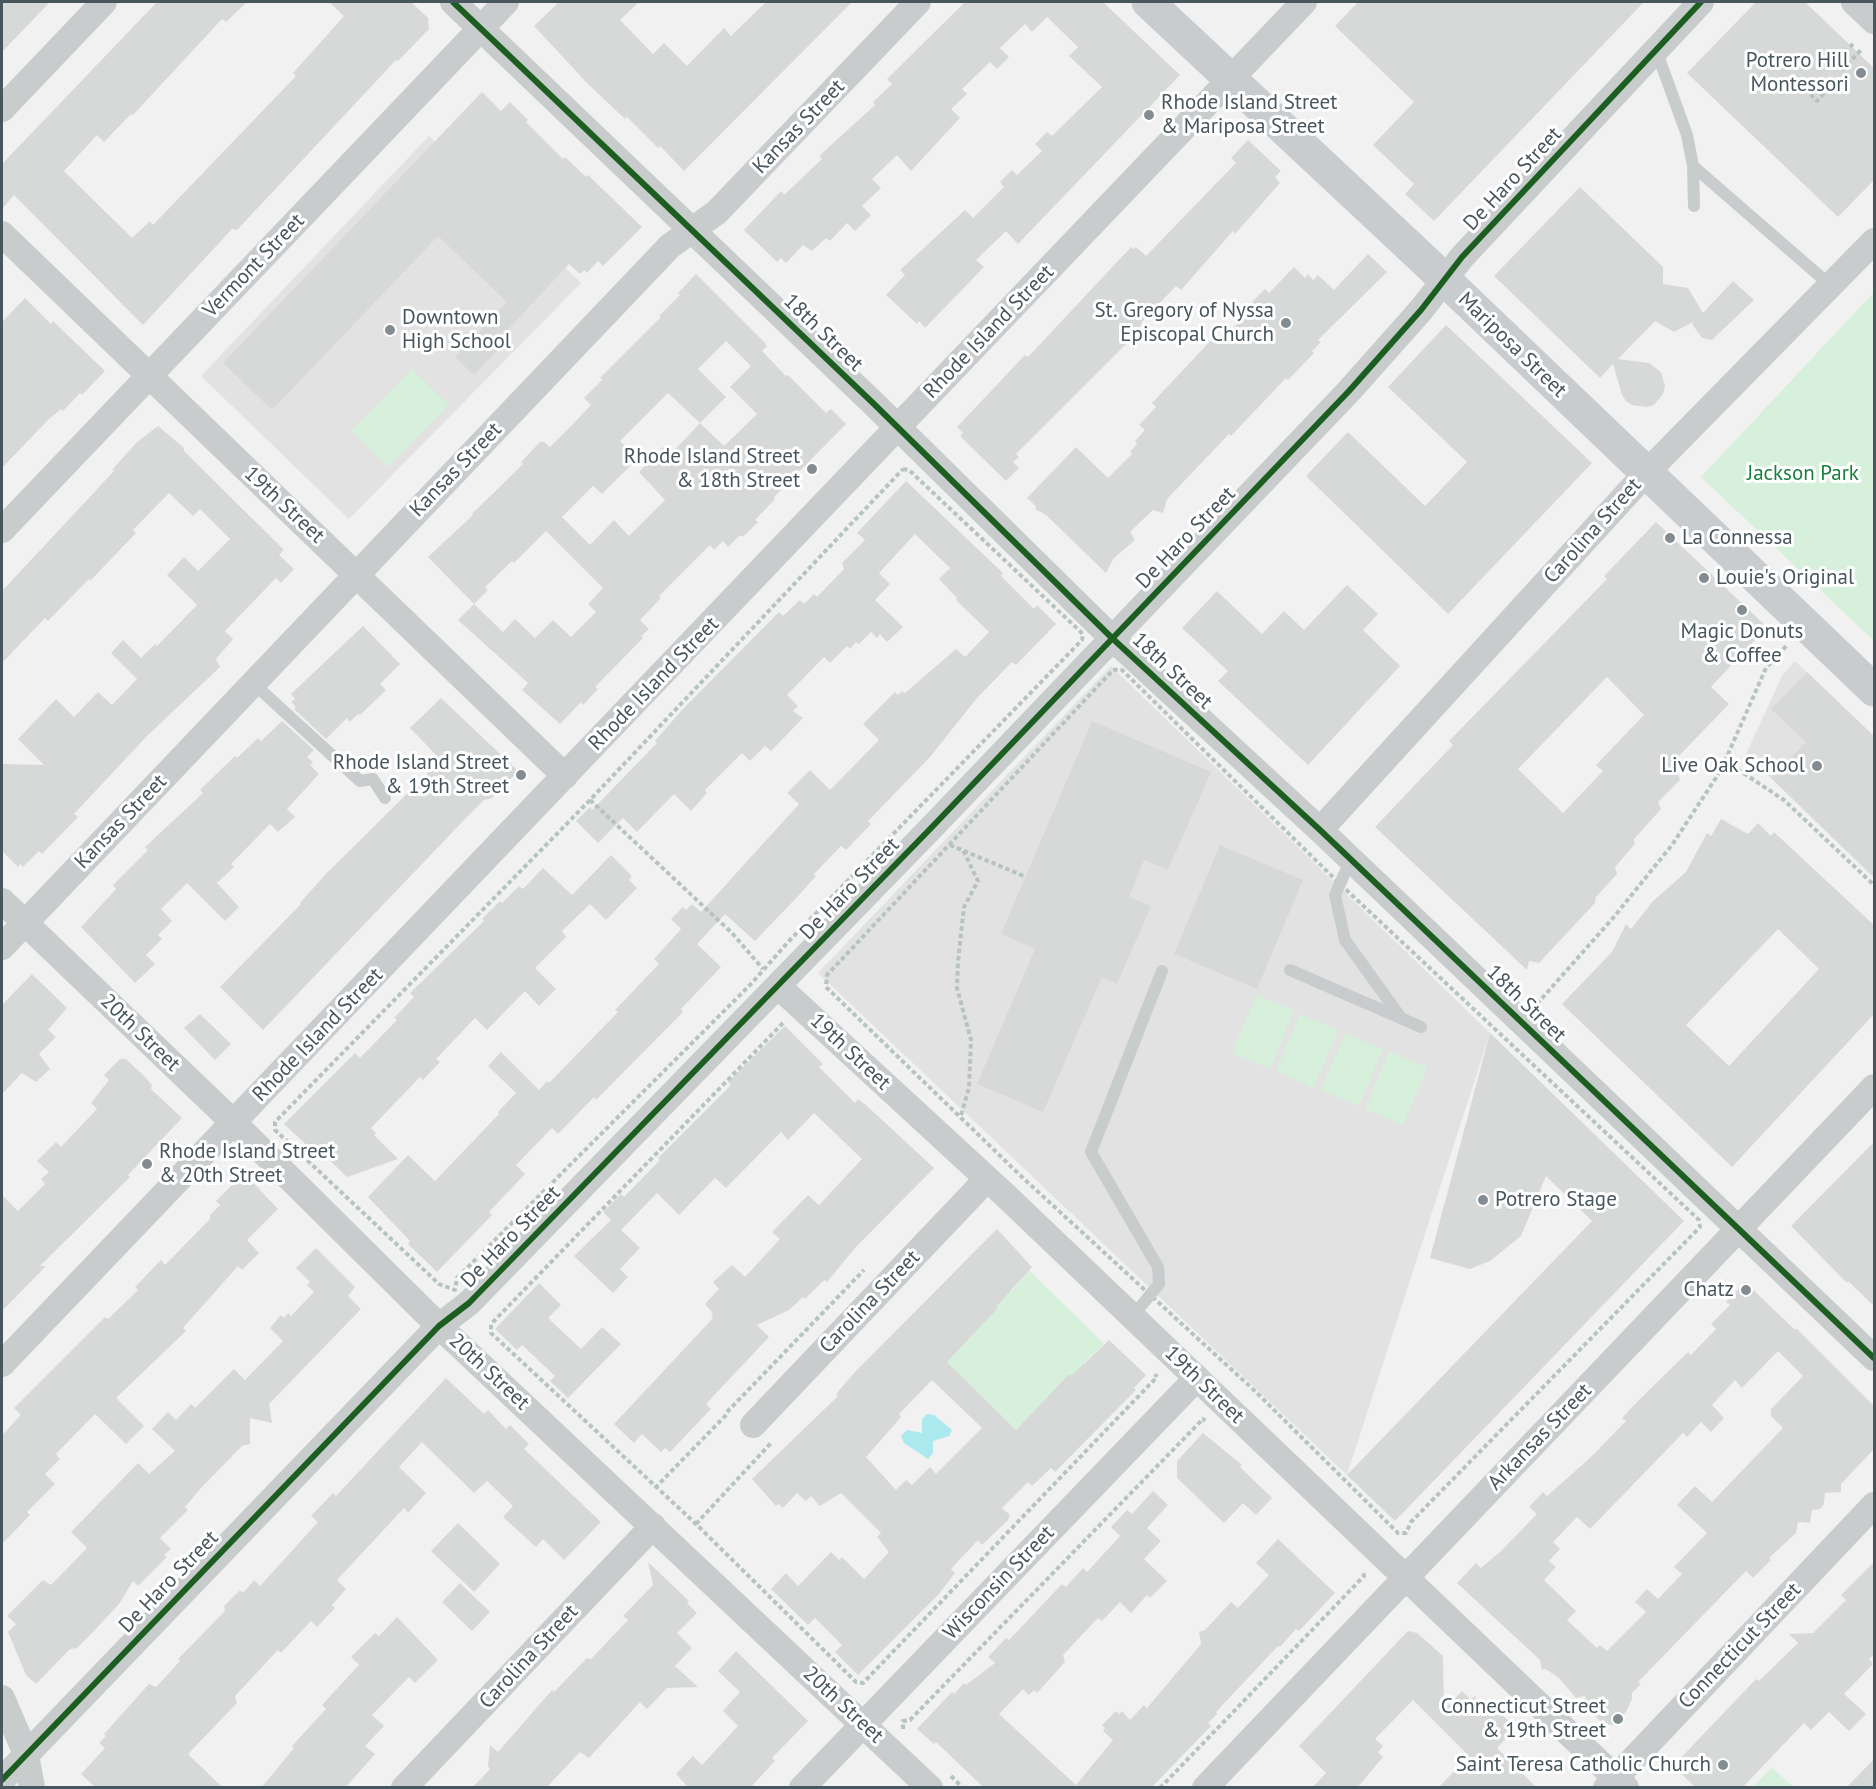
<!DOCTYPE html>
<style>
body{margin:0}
#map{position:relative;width:1876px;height:1789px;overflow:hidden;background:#f1f1f1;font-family:"PT Sans",sans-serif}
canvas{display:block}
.frame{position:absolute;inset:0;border:3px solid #48565d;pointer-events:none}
</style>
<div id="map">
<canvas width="1876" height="1789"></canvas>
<div class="frame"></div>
</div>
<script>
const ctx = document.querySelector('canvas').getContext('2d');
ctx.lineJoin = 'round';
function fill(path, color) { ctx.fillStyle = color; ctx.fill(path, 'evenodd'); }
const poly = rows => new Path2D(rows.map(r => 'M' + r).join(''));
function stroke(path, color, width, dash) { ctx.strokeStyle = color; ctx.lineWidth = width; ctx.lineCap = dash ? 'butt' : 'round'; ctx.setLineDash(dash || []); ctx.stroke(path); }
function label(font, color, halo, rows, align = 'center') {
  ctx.font = font + ' "PT Sans",sans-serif'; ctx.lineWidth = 6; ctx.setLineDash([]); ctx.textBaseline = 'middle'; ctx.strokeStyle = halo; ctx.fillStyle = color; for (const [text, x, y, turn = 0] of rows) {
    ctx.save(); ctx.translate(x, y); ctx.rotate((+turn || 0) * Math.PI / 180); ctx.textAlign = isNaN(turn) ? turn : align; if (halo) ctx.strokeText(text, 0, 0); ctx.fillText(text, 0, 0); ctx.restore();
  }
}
fill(poly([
 [429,136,581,283,349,519,201,376],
 [1795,661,1874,737,1874,878,1746,754,1783,674],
 [1111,666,1490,1033,1347,1475,818,973]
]), '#e3e2e3');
fill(poly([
 [1874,292,1874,641,1701,477],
 [412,369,449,405,388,467,351,431],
 [1256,995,1294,1011,1270,1069,1232,1053],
 [1300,1014,1338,1030,1314,1088,1276,1071],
 [1345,1033,1383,1049,1359,1106,1321,1090],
 [1389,1051,1427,1068,1403,1125,1365,1109],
 [1029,1270,1104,1344,1084,1362,1086,1364,1072,1377,1069,1374,1014,1432,972,1386,944,1365,998,1308,994,1304,1009,1290,1011,1292],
 [1772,1767,1772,1768,1794,1787,1753,1787]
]), '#d6f0dc');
fill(poly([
 [927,1414,934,1415,952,1430,949,1436,933,1441,933,1453,928,1459,904,1443,901,1436,907,1430,922,1433,922,1419]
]), '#aae9ee');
fill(poly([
 [2,2,50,2,2,52],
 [157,2,247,2,226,22,222,19,133,115,131,114,104,142,97,135,64,171,132,238,150,221,153,225,296,76,293,73,344,16,329,2,411,2,428,18,429,29,398,61,396,60,237,230,232,229,143,325,14,195,2,209,2,164],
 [559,2,639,2,620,20,653,54,664,43,687,66,724,28,731,36,766,2,852,2,684,171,660,146,658,148,627,117,625,119,588,84,534,26],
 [965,2,1103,2,1180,75,1018,244,1006,231,976,260,984,267,925,328,919,321,917,324,886,295,905,275,900,270,965,210,973,218,1004,187,1000,182,1012,170,1017,175,1042,151,1035,144,1047,132,1052,136,1102,87,1069,56,1078,47,1047,17,1032,32,1025,24,1000,48,1009,57,997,69,990,62,962,89,967,94,951,109,960,118,911,171,897,155,872,179,881,188,862,206,871,215,855,231,847,223,830,241,826,238,812,251,803,245,786,263,781,258,777,262,744,230,781,191,784,195,822,159,819,156,875,105,873,102,892,84,887,79],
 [1358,2,1644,2,1434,221,1405,194,1414,184,1373,145,1414,102,1335,26],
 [1756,2,1805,2,1875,69,1875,179,1838,217,1687,73],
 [482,92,501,111,510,102,528,120,526,122,563,159,565,157,586,177,588,175,642,227,603,266,598,261,587,273,584,270,580,274,569,264,502,336,507,340,474,375,455,357,507,302,438,236,272,410,223,363],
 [1248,140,1281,171,1275,177,1280,183,1235,234,1233,231,1181,290,1176,286,1141,323,1142,324,1126,344,1016,454,1019,457,1013,462,1019,468,1006,481,960,436,963,433,957,427,1025,355,1028,357,1131,247,1133,249,1136,247,1146,256,1236,163,1231,158],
 [1580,187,1663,267,1663,284,1688,288,1703,313,1733,281,1754,300,1712,340,1702,338,1692,324,1695,321,1674,332,1655,321,1618,359,1649,363,1661,372,1665,386,1663,394,1654,405,1647,407,1632,405,1626,401,1622,395,1613,364,1600,378,1494,276],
 [1368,254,1387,272,1318,340,1321,342,1312,351,1314,353,1288,380,1286,378,1231,436,1229,434,1167,499,1163,513,1153,510,1130,532,1135,540,1113,559,1106,573,1046,515,1035,509,1036,506,1027,498,1076,447,1108,478,1132,454,1130,452,1137,444,1135,441,1145,430,1139,425,1156,407,1152,403,1216,335,1221,340,1255,306,1252,302,1265,289,1269,293,1294,267,1305,278,1308,274,1313,280,1318,275,1334,290],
 [696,274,764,342,767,346,762,351,786,376,788,375,826,413,831,409,846,424,774,497,775,499,755,520,758,522,744,536,739,536,728,547,723,541,714,550,710,545,659,596,661,598,640,620,649,629,641,636,643,638,595,687,598,689,583,705,581,702,560,724,522,690,528,683,458,620,474,604,503,632,515,619,535,638,553,620,571,637,596,612,588,604,603,588,546,531,514,563,512,561,485,587,488,590,474,604,428,557,473,515,472,514,523,464,521,462,540,442,544,442,550,447,573,424,591,405,584,398,602,380,600,378,661,317,659,316,680,295,678,293],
 [726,341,751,366,730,387,757,414,724,446,700,423,671,454,663,447,639,472,665,500,629,536,614,520,590,545,562,517,593,486,602,494,638,458,620,441,668,393,700,423,726,397,698,369],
 [25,298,51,324,53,321,105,371,82,395,80,393,63,411,61,409,48,420,2,468,2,322],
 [1446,325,1592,463,1448,614,1306,476,1348,432,1425,506,1467,462,1388,387],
 [158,426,184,448,184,451,284,550,279,555,294,569,281,583,276,578,225,631,233,639,216,659,220,667,147,736,74,814,78,817,42,854,39,851,23,867,20,864,18,867,2,851,2,764,44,765,18,739,56,699,74,717,98,692,112,705,137,679,111,653,123,640,141,658,155,644,157,646,197,605,167,575,184,557,198,571,230,539,200,509,193,516,169,493,133,530,136,533,90,581,89,579,48,621,45,618,2,663,2,591,114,471,112,470,136,443],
 [906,481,1003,573,1001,576,1034,609,1037,605,1056,624,1016,665,1012,662,977,698,930,757,868,821,871,824,846,850,841,846,814,874,816,876,800,894,755,941,725,914,697,944,721,967,681,1009,683,1012,596,1100,594,1097,558,1134,552,1128,516,1165,525,1174,489,1212,492,1215,437,1272,408,1244,410,1241,368,1197,408,1155,435,1181,499,1114,498,1112,516,1093,488,1066,501,1052,539,1090,547,1081,549,1083,618,1012,615,1010,659,964,654,959,681,929,671,919,683,907,686,910,692,904,701,912,799,804,787,793,810,770,830,790,879,740,863,724,895,692,898,695,902,691,905,693,956,649,965,657,989,632,956,600,957,598,939,579,950,568,915,534,879,573,890,584,875,600,903,627,887,642,880,634,877,638,871,632,859,644,856,642,850,649,847,646,830,663,824,657,787,695,798,706,793,711,803,718,771,751,765,746,750,761,742,753,705,790,707,793,691,811,674,794,637,832,623,818,598,843,576,821,590,807,592,810,657,743,655,741,681,711,779,612,783,616,800,600,804,604,814,594,817,597,844,569,842,563,865,540,857,533],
 [1656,522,1767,627,1711,687,1729,704,1674,761,1680,780,1658,802,1661,809,1634,839,1635,844,1615,867,1617,874,1596,897,1595,903,1539,963,1529,961,1527,970,1375,827,1453,745,1449,741,1607,579,1604,576],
 [1607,677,1644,715,1596,765,1603,771,1563,813,1518,769],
 [1347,585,1378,614,1363,630,1400,666,1308,765,1218,681,1228,671,1182,628,1217,591,1262,634,1284,611,1304,630],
 [363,626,400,664,380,684,386,690,360,715,358,714,350,722,347,718,326,739,294,709,296,707,291,702,295,699,291,694],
 [1807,672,1875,737,1875,878,1771,778,1806,742,1771,709],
 [441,698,518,771,492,798,484,800,467,817,263,1030,220,987,301,904,300,903,324,876,441,760,410,728],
 [282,721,314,750,307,757,313,762,310,765,319,774,287,809,295,817,278,832,270,824,231,864,234,867,217,883,239,907,225,921,187,883,161,909,172,921,158,935,162,939,146,955,155,964,135,983,81,927,116,889,113,885,148,850,145,847,203,793,200,790,235,756,237,758,258,738,261,741],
 [1092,721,1211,772,1168,870,1144,860,1129,897,1151,906,1117,984,1102,977,1043,1112,977,1084,1035,949,1001,934],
 [1721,819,1748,834,1758,823,1771,836,1774,832,1875,926,1875,1013,1732,1167,1562,1004,1612,952,1626,924,1631,929,1653,901,1686,872,1707,833,1711,836],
 [1778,929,1819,969,1729,1066,1686,1025],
 [1220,845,1303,880,1257,989,1174,954],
 [611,855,632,876,629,880,637,888,606,920,590,904,562,931,566,937,535,968,556,989,539,1006,525,991,487,1030,475,1018,436,1059,440,1062,423,1080,420,1077,371,1128,376,1133,374,1135,398,1159,347,1177,317,1148,314,1152,284,1124,355,1053,360,1058,397,1020,394,1018,414,997,410,993,484,921,482,919,500,901,502,903,519,886,523,889,543,868,572,895],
 [32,974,67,1008,48,1030,56,1037,39,1054,50,1069,36,1082,22,1073,2,1094,2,1005],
 [200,1014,231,1044,215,1060,184,1028],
 [785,1026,823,1064,819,1067,855,1103,858,1099,867,1106,934,1168,855,1248,827,1282,825,1280,821,1283,805,1299,803,1297,789,1310,757,1325,769,1337,706,1404,711,1409,670,1452,665,1448,661,1452,642,1434,634,1443,614,1424,713,1318,711,1316,713,1313,705,1304,719,1289,713,1282,732,1265,745,1277,780,1239,772,1232,808,1195,819,1205,862,1159,814,1113,788,1140,781,1132,726,1188,715,1178,679,1215,657,1193,621,1230,640,1248,620,1269,628,1277,613,1293,574,1256,611,1220,603,1212,621,1194,624,1197,660,1160,658,1158,731,1085,728,1082],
 [1490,1033,1684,1221,1395,1521,1347,1475,1592,1221,1546,1176,1521,1236,1490,1261,1470,1269,1430,1258],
 [120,1059,126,1059,144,1076,152,1085,151,1089,182,1118,128,1175,130,1177,40,1266,46,1266,2,1311,2,1195,18,1211,45,1184,41,1179,49,1172,37,1161,56,1142,61,1147,97,1109,91,1103,109,1080,104,1075],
 [1875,1141,1875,1307,1848,1281,1847,1283,1791,1226],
 [244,1173,278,1209,247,1240,259,1253,242,1270,238,1266,183,1328,186,1331,116,1398,144,1426,126,1444,95,1414,56,1454,60,1459,45,1474,55,1484,27,1512,30,1515,2,1544,2,1435,21,1415,14,1408,105,1317,108,1319,138,1290,135,1287,161,1260,165,1265,210,1219,210,1215,220,1205,216,1201],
 [997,1229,1032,1267,997,1306,998,1308,947,1362,1016,1430,1069,1374,1071,1376,1109,1340,1146,1375,1134,1388,1136,1390,1055,1472,1051,1468,1032,1486,1028,1482,1002,1508,1010,1515,1008,1520,982,1545,978,1540,951,1569,955,1573,938,1595,858,1675,835,1652,842,1645,815,1618,808,1625,771,1589,786,1573,798,1586,831,1552,839,1560,842,1557,864,1579,889,1552,877,1537,881,1533,841,1493,820,1506,811,1496,806,1501,797,1493,783,1508,778,1504,776,1506,752,1479,838,1396,836,1394,854,1373],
 [932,1380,982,1428,936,1474,930,1467,912,1485,906,1480,896,1490,866,1457,901,1417,899,1414],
 [316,1248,355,1287,348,1296,361,1309,269,1404,272,1423,250,1418,250,1444,242,1446,202,1487,185,1507,188,1510,160,1538,171,1549,164,1555,167,1557,138,1586,133,1581,119,1604,94,1631,77,1648,70,1649,36,1684,26,1675,8,1632,16,1624,7,1616,43,1580,51,1585,87,1548,71,1532,138,1463,149,1474,175,1451,152,1429,168,1412,176,1420,191,1404,195,1408,234,1369,245,1380,283,1341,270,1328,281,1315,284,1318,288,1313,291,1316,314,1292,307,1285,310,1282,296,1268],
 [1745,1282,1794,1329,1797,1329,1875,1407,1875,1448,1841,1484,1841,1492,1825,1493,1824,1504,1820,1509,1812,1510,1810,1523,1798,1522,1796,1533,1769,1558,1771,1560,1753,1578,1746,1571,1638,1682,1641,1684,1632,1693,1632,1699,1626,1712,1613,1725,1603,1724,1587,1708,1585,1696,1576,1698,1560,1679,1546,1669,1542,1670,1540,1660,1457,1583,1476,1563,1481,1568,1501,1551,1537,1514,1529,1507,1543,1492,1547,1496,1590,1458,1626,1421,1622,1418,1640,1399,1688,1352,1691,1355,1716,1329,1711,1324,1730,1305,1726,1302],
 [1778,1351,1803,1376,1771,1409,1771,1416,1783,1428,1712,1502,1695,1486,1677,1505,1707,1533,1674,1567,1682,1574,1658,1599,1647,1589,1635,1602,1646,1612,1607,1651,1600,1645,1597,1648,1567,1620,1576,1611,1544,1580,1556,1567,1549,1561,1560,1549,1553,1542,1577,1517,1590,1529,1683,1433,1687,1437,1701,1422,1711,1432,1724,1418,1712,1405,1735,1380,1742,1388],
 [539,1283,561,1305,548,1318,581,1349,602,1327,621,1344,568,1398,550,1381,555,1376,522,1345,517,1350,495,1329],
 [446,1378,484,1414,488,1410,506,1429,510,1425,529,1444,524,1449,601,1522,564,1560,543,1539,536,1547,503,1517,513,1506,487,1481,474,1493,422,1442,399,1467,426,1493,408,1513,404,1508,337,1580,346,1589,332,1605,335,1608,317,1627,311,1621,281,1653,278,1650,235,1696,237,1703,188,1754,223,1788,96,1788,81,1774,105,1748,99,1743,106,1736,104,1734,149,1684,156,1687,180,1661,178,1659,225,1611,224,1606,239,1591,244,1592,254,1580,260,1586,318,1522,311,1516,333,1493,336,1496],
 [1203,1433,1242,1465,1240,1467,1272,1498,1256,1515,1243,1503,1224,1523,1177,1478,1177,1461],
 [1153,1491,1168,1505,1147,1528,1161,1541,1144,1559,1167,1581,1150,1598,1147,1595,1131,1613,1120,1602,1102,1621,1098,1618,1063,1655,1065,1662,1037,1693,1034,1690,1029,1695,1023,1689,999,1714,1076,1785,1113,1740,1103,1731,1105,1728,1102,1725,1116,1711,1119,1714,1122,1711,1130,1720,1144,1705,1147,1708,1201,1644,1199,1632,1205,1630,1231,1602,1238,1608,1269,1575,1256,1563,1278,1539,1335,1593,1299,1631,1296,1629,1280,1647,1278,1646,1216,1712,1217,1714,1208,1723,1211,1726,1151,1788,984,1788,936,1742,934,1744,917,1729,952,1692,954,1694,964,1683,966,1685,995,1663,988,1657,1006,1638,1009,1640,1062,1584,1066,1587,1083,1568,1087,1572,1120,1536,1111,1527,1127,1510,1132,1514],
 [458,1523,500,1564,474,1592,431,1551],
 [1875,1561,1875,1653,1869,1659,1873,1664,1844,1694,1866,1714,1849,1731,1829,1712,1811,1730,1804,1723,1742,1788,1696,1788,1673,1766,1756,1679,1759,1681,1798,1643,1789,1634,1813,1633,1846,1600,1841,1595],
 [648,1562,689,1601,687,1603,697,1613,677,1633,692,1648,675,1666,698,1687,667,1688,647,1709,640,1702,589,1758,580,1752,546,1788,472,1788,490,1769,488,1766,490,1745,498,1752,552,1690,554,1692,587,1658,591,1659,628,1620,623,1616,653,1585],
 [460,1583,490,1612,472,1631,442,1602],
 [397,1617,438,1660,415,1683,409,1677,372,1715,384,1726,365,1746,375,1754,345,1788,261,1788,294,1748,292,1746,326,1709,322,1705,359,1665,351,1657,375,1633,379,1636],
 [1408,1631,1417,1633,1443,1656,1444,1710,1462,1691,1471,1700,1474,1696,1485,1706,1489,1702,1516,1728,1497,1748,1537,1788,1438,1788,1469,1756,1413,1700,1375,1739,1383,1746,1378,1752,1383,1757,1357,1788,1312,1788,1326,1773,1299,1746],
 [736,1651,808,1721,772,1758,775,1761,750,1788,689,1788,676,1774,693,1756,702,1765,738,1726,723,1711,740,1692,718,1671],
 [1875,1758,1875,1788,1846,1788]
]), '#d7d9d9');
stroke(poly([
 [1834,63,1855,42],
 [1842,70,1862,49],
 [1817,78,1806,90,1817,101,1828,89],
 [903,469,909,470,1083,634,1082,640,789,941,751,984,457,1278,455,1290,439,1284,275,1130,275,1122,590,800,903,469],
 [1121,669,1340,884,1699,1220,1700,1227,1411,1522,1406,1533,1398,1533,1256,1392,1023,1178,826,987,827,975,1113,670,1121,669],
 [1725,761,1784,800,1874,885],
 [590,800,732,933,763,969],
 [950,845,1026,877],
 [1537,1004,1613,918,1672,845,1721,770,1766,668,1788,644],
 [783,1023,491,1324,491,1333,696,1524,856,1682,863,1683,1157,1377,1155,1374],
 [961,1115,969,1088,971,1040,957,988,958,961,964,907,978,881,963,850],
 [727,1412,864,1270],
 [655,1488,728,1413],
 [696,1524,771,1443],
 [903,1729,903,1721,910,1720,1203,1419,1205,1421],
 [951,1776,963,1788],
 [1160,1788,1364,1576,1363,1571]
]), '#b7c4be', 4, [4.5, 3]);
stroke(poly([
 [1656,50,1687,135,1693,166,1694,206],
 [1693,166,1830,285],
 [253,683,360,781,373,779,385,798],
 [1351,859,1335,895,1345,940,1401,1018],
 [1290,970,1421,1027],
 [1132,1317,1159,1284,1158,1267,1091,1152,1162,971]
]), '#c8cccd', 12);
stroke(poly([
 [453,2,874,404,1112,638,1320,830,1874,1358],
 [1854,2,1874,21],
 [2,109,104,2],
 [2,234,565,776],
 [2,530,506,2],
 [1320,830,1647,472,1874,241],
 [2,901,234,1123,439,1326,930,1788],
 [2,947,670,246,717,212,918,2],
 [779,987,1006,1196,1626,1788],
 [2,1364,1304,2],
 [753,1425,987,1179],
 [2,1698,26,1754,32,1788],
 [2,1780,439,1326,469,1303,932,827,1349,391,1421,310,1462,257,1701,2],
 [404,1788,653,1526],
 [802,1788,1197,1378],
 [1205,1788,1874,1087],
 [1606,1788,1874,1505]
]), '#c8cccd', 26);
stroke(poly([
 [1148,2,1422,258,1874,690]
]), '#c9ccce', 33);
stroke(poly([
 [453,2,874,404,1112,638,1320,830,1874,1358],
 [2,1780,439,1326,469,1303,932,827,1349,391,1421,310,1462,257,1701,2]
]), '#1b5e20', 6);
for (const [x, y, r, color] of [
 [1861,73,6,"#838c91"],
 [1149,115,6,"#838c91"],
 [1286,323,6,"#838c91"],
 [390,330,6,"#838c91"],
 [812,469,6,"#838c91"],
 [1670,538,6,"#838c91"],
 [1704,578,6,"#838c91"],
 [1742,610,6,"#838c91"],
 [1817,766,6,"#838c91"],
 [521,775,6,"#838c91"],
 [147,1164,6,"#838c91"],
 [1483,1200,6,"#838c91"],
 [1746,1290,6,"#838c91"],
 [1618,1719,6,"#838c91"],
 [1723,1765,6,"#838c91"]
]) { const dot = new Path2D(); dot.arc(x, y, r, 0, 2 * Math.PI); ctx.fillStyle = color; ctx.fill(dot); stroke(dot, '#fff', 2); }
label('21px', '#48565d', '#fff', [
 ["Potrero Hill",1849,61],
 ["Montessori",1849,85],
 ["Rhode Island Street",1161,103,"left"],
 ["& Mariposa Street",1161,127,"left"],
 ["St. Gregory of Nyssa",1274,311],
 ["Episcopal Church",1274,335],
 ["Downtown",402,318,"left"],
 ["High School",402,342,"left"],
 ["Rhode Island Street",800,457],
 ["& 18th Street",800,481],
 ["La Connessa",1682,538,"left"],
 ["Louie's Original",1716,578,"left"],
 ["Magic Donuts",1742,632,"center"],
 ["& Coffee",1742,656,"center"],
 ["Rhode Island Street",509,763],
 ["& 19th Street",509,787],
 ["Live Oak School",1805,766],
 ["Rhode Island Street",159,1152,"left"],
 ["& 20th Street",159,1176,"left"],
 ["Potrero Stage",1495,1200,"left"],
 ["Chatz",1734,1290],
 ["Connecticut Street",1606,1707],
 ["& 19th Street",1606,1731],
 ["Saint Teresa Catholic Church",1711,1765]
], 'right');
label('21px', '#48565d', '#fff', [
 ["Kansas Street",799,127,-46],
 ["De Haro Street",1513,179,-47],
 ["Vermont Street",254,266,-46],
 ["Rhode Island Street",989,332,-46],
 ["18th Street",823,333,44],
 ["Mariposa Street",1512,345,44],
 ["Kansas Street",456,470,-46],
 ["19th Street",284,505,43],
 ["Carolina Street",1593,531,-48],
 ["De Haro Street",1186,538,-46],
 ["18th Street",1172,671,43],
 ["Rhode Island Street",654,684,-46],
 ["Kansas Street",121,822,-46],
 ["De Haro Street",850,889,-46],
 ["18th Street",1526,1004,44],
 ["20th Street",140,1033,44],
 ["Rhode Island Street",318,1035,-46],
 ["19th Street",850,1052,43],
 ["De Haro Street",511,1237,-46],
 ["Carolina Street",870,1302,-46],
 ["20th Street",489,1372,43],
 ["19th Street",1204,1385,44],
 ["Arkansas Street",1540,1437,-46],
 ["De Haro Street",169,1582,-46],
 ["Wisconsin Street",999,1583,-46],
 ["Connecticut Street",1740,1646,-46],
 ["Carolina Street",529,1657,-47],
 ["20th Street",843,1705,43]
]);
label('21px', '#187f3c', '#fff', [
 ["Jackson Park",1803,474]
]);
</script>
